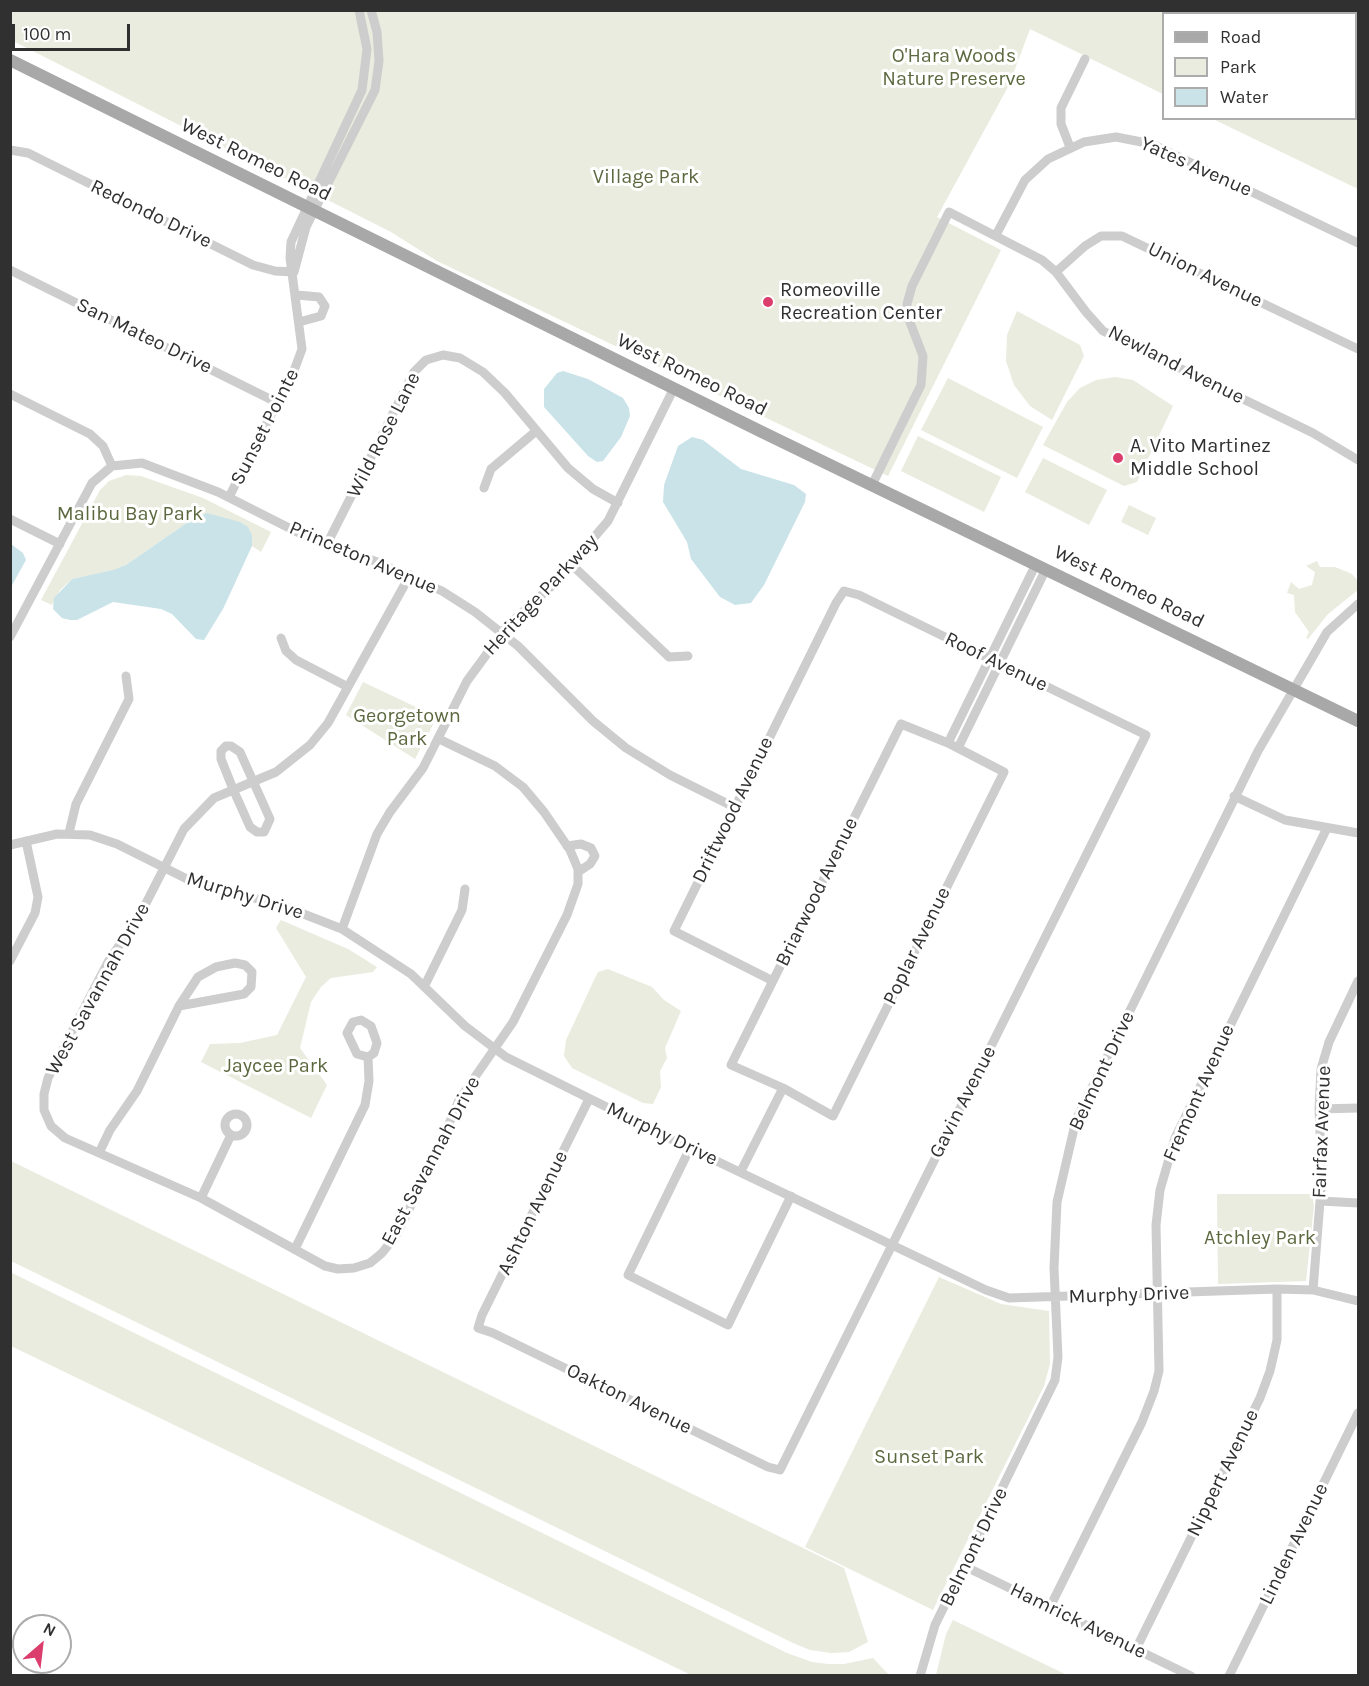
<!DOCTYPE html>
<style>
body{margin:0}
#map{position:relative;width:1369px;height:1686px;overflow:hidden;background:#fff;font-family:Karla,sans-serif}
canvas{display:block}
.frame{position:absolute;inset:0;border:12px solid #303030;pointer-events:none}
.legend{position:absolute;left:1162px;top:12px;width:195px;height:108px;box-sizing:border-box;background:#fff;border:2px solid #acacac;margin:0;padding:8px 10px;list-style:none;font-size:18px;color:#303030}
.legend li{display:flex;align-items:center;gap:12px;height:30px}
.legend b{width:30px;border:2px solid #acacac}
.north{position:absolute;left:12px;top:1614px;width:60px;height:60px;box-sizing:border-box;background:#fff;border:2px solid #acacac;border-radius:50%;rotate:28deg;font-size:16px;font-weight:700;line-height:24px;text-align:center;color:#303030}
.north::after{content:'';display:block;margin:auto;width:21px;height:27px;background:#db3d6d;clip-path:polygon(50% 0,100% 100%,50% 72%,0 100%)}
.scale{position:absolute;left:12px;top:24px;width:118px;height:27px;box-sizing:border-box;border:3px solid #303030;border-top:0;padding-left:8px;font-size:18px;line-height:21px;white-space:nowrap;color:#303030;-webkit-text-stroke:4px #fff;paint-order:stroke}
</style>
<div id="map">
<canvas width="1369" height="1686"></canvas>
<div class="frame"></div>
<ul class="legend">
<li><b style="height:8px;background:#a8a8a8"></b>Road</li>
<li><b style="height:16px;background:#e9ecde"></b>Park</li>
<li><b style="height:16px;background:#c9e3e8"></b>Water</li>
</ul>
<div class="north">N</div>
<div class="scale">100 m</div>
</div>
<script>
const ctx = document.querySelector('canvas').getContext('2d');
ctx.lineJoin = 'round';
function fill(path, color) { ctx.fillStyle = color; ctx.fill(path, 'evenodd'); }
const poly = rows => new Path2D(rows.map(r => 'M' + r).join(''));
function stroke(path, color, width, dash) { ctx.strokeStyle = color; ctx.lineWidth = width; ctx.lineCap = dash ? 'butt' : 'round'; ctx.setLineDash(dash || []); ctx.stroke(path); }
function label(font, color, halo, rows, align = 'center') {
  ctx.font = font + ' Karla,sans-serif'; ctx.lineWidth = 6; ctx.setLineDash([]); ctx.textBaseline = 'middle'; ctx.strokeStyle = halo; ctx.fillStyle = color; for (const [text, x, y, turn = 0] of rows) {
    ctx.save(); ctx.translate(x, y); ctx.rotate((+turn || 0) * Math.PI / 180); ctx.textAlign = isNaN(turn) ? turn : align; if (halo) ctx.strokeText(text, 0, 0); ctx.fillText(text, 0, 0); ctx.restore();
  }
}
fill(poly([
 [10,11,1358,11,1358,189,1213,119,1356,118,1356,14,1164,14,1163,94,1030,29,1009,85,937,217,1001,250,888,476,437,261,391,232,11,40],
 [1017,311,1080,345,1084,356,1052,420,1030,406,1014,385,1006,361,1007,335],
 [1115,377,1133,380,1173,406,1137,482,1124,486,1043,445,1067,402,1080,388,1096,380],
 [948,378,1043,427,1017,478,921,430],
 [918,436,1001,477,984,512,901,471],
 [1043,458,1107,490,1089,525,1025,492],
 [126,475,141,476,203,498,271,532,261,552,252,546,252,535,191,520,126,565,114,570,72,579,60,590,52,605,41,600,100,490,109,481],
 [1129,505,1156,518,1148,535,1121,522],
 [1317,561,1320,567,1335,567,1352,574,1358,581,1358,590,1328,614,1308,639,1306,638,1309,632,1295,612,1294,595,1287,593,1291,582,1299,589,1312,585,1315,572,1306,566],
 [363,682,437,717,415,759,346,715],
 [281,920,348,949,377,967,373,972,331,978,321,987,311,1002,300,1048,327,1085,311,1118,201,1062,210,1044,240,1043,277,1035,306,977,276,928],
 [608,969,652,987,664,1000,681,1011,665,1048,667,1058,660,1071,661,1087,653,1104,643,1103,572,1068,564,1056,566,1040,595,978,598,972],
 [11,1161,844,1568,868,1642,849,1652,831,1653,810,1650,793,1643,11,1261],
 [1217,1194,1312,1194,1314,1206,1306,1281,1218,1284],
 [10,1272,787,1653,812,1662,828,1664,844,1664,873,1658,889,1675,691,1675,11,1346],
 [939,1277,1001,1304,1049,1311,1050,1364,1044,1386,933,1610,805,1547],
 [953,1620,1067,1675,936,1675,946,1634]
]), '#e9ecde');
fill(poly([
 [563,371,588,379,623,398,629,408,630,416,621,437,603,461,597,462,588,456,544,407,544,389,557,373],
 [692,437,703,440,741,469,794,485,806,494,805,502,764,585,751,603,735,605,720,597,691,559,687,542,663,502,664,485,678,446],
 [207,513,240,522,248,527,252,535,252,546,223,609,204,640,196,639,172,614,161,609,113,602,77,620,70,620,62,618,53,609,54,598,72,579,113,570,126,565,191,520],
 [11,544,23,553,26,560,11,587]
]), '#c9e3e8');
stroke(poly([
 [1070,147,1061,124,1061,108,1085,59],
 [10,150,28,153,253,265,275,271,294,272],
 [996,235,1025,180,1048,159,1084,142,1116,137,1152,144,1358,243],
 [10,270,278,403],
 [294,272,306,227,375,90,379,61,377,32,371,10],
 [1056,272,1085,246,1101,236,1122,236,1358,349],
 [297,295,319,297,325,306,321,316,299,322],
 [10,394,90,434,103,446,112,466],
 [872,485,921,385,923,356,908,317,907,304,912,286,949,212,1042,260,1056,272,1086,312,1103,331,1313,433,1358,460],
 [484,488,491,469,535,432],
 [229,497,295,368,302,349,290,258,291,242,362,90,367,49,359,10],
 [10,519,60,544],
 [327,544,414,372,426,360,443,355,460,358,483,372,505,393,568,468,593,489,618,503],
 [572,565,669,657,688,656],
 [410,575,328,723,310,745,276,772,214,798,184,829,141,913,108,962,48,1078,44,1094,44,1110,51,1126,65,1138,201,1198,325,1266,338,1269,354,1268,370,1263,382,1253,397,1234,438,1150,459,1100,513,1022,567,915,578,884,578,869,570,850,544,812,523,787,495,766,439,739],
 [10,637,92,483,112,466,142,463,218,492,305,536,380,563,442,591,475,612,518,646,593,721,626,748,670,775,734,807],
 [281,638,286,651,296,660,348,687],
 [901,724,948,743,1004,772,833,1116,783,1088,731,1065,901,724],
 [948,743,1036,564],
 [226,746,231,746,240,752,253,781,270,819,264,832,257,832,250,827,233,789,221,759,221,751,226,746],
 [958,748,1046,569],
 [1234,796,1285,820,1358,833],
 [69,833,76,804,129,699,126,676],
 [10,845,57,834,90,835,117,844,197,884,278,904,342,929,411,974,465,1026,506,1057,681,1144,986,1290,1009,1298,1277,1289,1313,1290,1358,1301],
 [567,846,581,844,591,848,595,856,590,864,578,872],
 [342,929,377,834,390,812,423,768,467,681,508,625,554,584,608,521,674,388],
 [10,961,35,913,38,897,26,841],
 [425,985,462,910,465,889],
 [361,1020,371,1026,377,1043,374,1053,368,1057,357,1054,347,1033,353,1022,361,1020],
 [589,1099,482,1315,478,1328,493,1333,768,1467,780,1470,1146,735,859,595,844,591,836,603,674,931,773,981],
 [1319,1109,1358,1108],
 '225 1125a11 11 0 1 1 22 0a11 11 0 1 1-22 0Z',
 [690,1148,628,1275,728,1325,791,1196],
 [99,1153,110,1130,137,1091,179,1006,198,977,216,967,235,963,245,965,252,972,251,987,244,994,179,1006],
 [741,1171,783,1088],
 [201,1198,231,1135],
 [1321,1201,1358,1203],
 [295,1249,365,1105,369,1081,368,1057],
 [1313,1290,1322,1176,1319,1109,1321,1069,1329,1042,1358,981],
 [964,1566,1191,1676],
 [1050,1607,1142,1422,1154,1391,1159,1371,1156,1225,1160,1190,1175,1138,1327,828],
 [1136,1649,1260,1398,1270,1371,1277,1340,1277,1289],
 [920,1676,935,1625,1055,1380,1058,1357,1054,1268,1057,1202,1076,1120,1258,751,1327,632,1358,604],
 [1229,1676,1358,1413]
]), '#cdcdcd', 9);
stroke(poly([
 [10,60,762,432,1358,721]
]), '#a8a8a8', 12);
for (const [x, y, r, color] of [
 [768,302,6,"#db3d6d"],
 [1118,458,6,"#db3d6d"]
]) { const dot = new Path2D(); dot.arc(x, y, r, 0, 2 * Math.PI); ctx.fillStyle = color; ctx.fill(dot); stroke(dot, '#fff', 2); }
label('20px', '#5c693f', '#fff', [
 ["O'Hara Woods",954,56],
 ["Nature Preserve",954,79],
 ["Village Park",646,177],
 ["Malibu Bay Park",130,514],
 ["Georgetown",407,716],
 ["Park",407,739],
 ["Jaycee Park",276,1066],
 ["Atchley Park",1260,1238],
 ["Sunset Park",929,1457]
]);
label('20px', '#303030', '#fff', [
 ["West Romeo Road",256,160,26],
 ["Yates Avenue",1196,167,24],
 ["Redondo Drive",151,214,26],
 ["Union Avenue",1205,275,26],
 ["San Mateo Drive",144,336,26],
 ["Newland Avenue",1176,365,27],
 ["West Romeo Road",692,375,26],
 ["Sunset Pointe",265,427,-63],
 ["Wild Rose Lane",384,435,-63],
 ["Princeton Avenue",363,558,23],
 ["West Romeo Road",1129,587,26],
 ["Heritage Parkway",541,595,-47],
 ["Roof Avenue",996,662,26],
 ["Driftwood Avenue",733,810,-64],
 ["Briarwood Avenue",817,892,-64],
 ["Murphy Drive",245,896,17],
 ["Poplar Avenue",917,946,-64],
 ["West Savannah Drive",98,989,-61],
 ["Belmont Drive",1102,1071,-65],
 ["Fremont Avenue",1199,1093,-66],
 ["Gavin Avenue",963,1102,-63],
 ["Fairfax Avenue",1322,1132,-88],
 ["Murphy Drive",662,1134,26],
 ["East Savannah Drive",431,1161,-62],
 ["Ashton Avenue",533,1213,-64],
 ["Murphy Drive",1129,1295,-2],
 ["Oakton Avenue",629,1399,26],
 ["Nippert Avenue",1223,1473,-64],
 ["Linden Avenue",1294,1544,-64],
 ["Belmont Drive",974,1547,-64],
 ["Hamrick Avenue",1078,1621,26]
]);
label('20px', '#303030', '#fff', [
 ["Romeoville",780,290],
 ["Recreation Center",780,313],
 ["A. Vito Martinez",1130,446],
 ["Middle School",1130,469]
], 'left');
</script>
